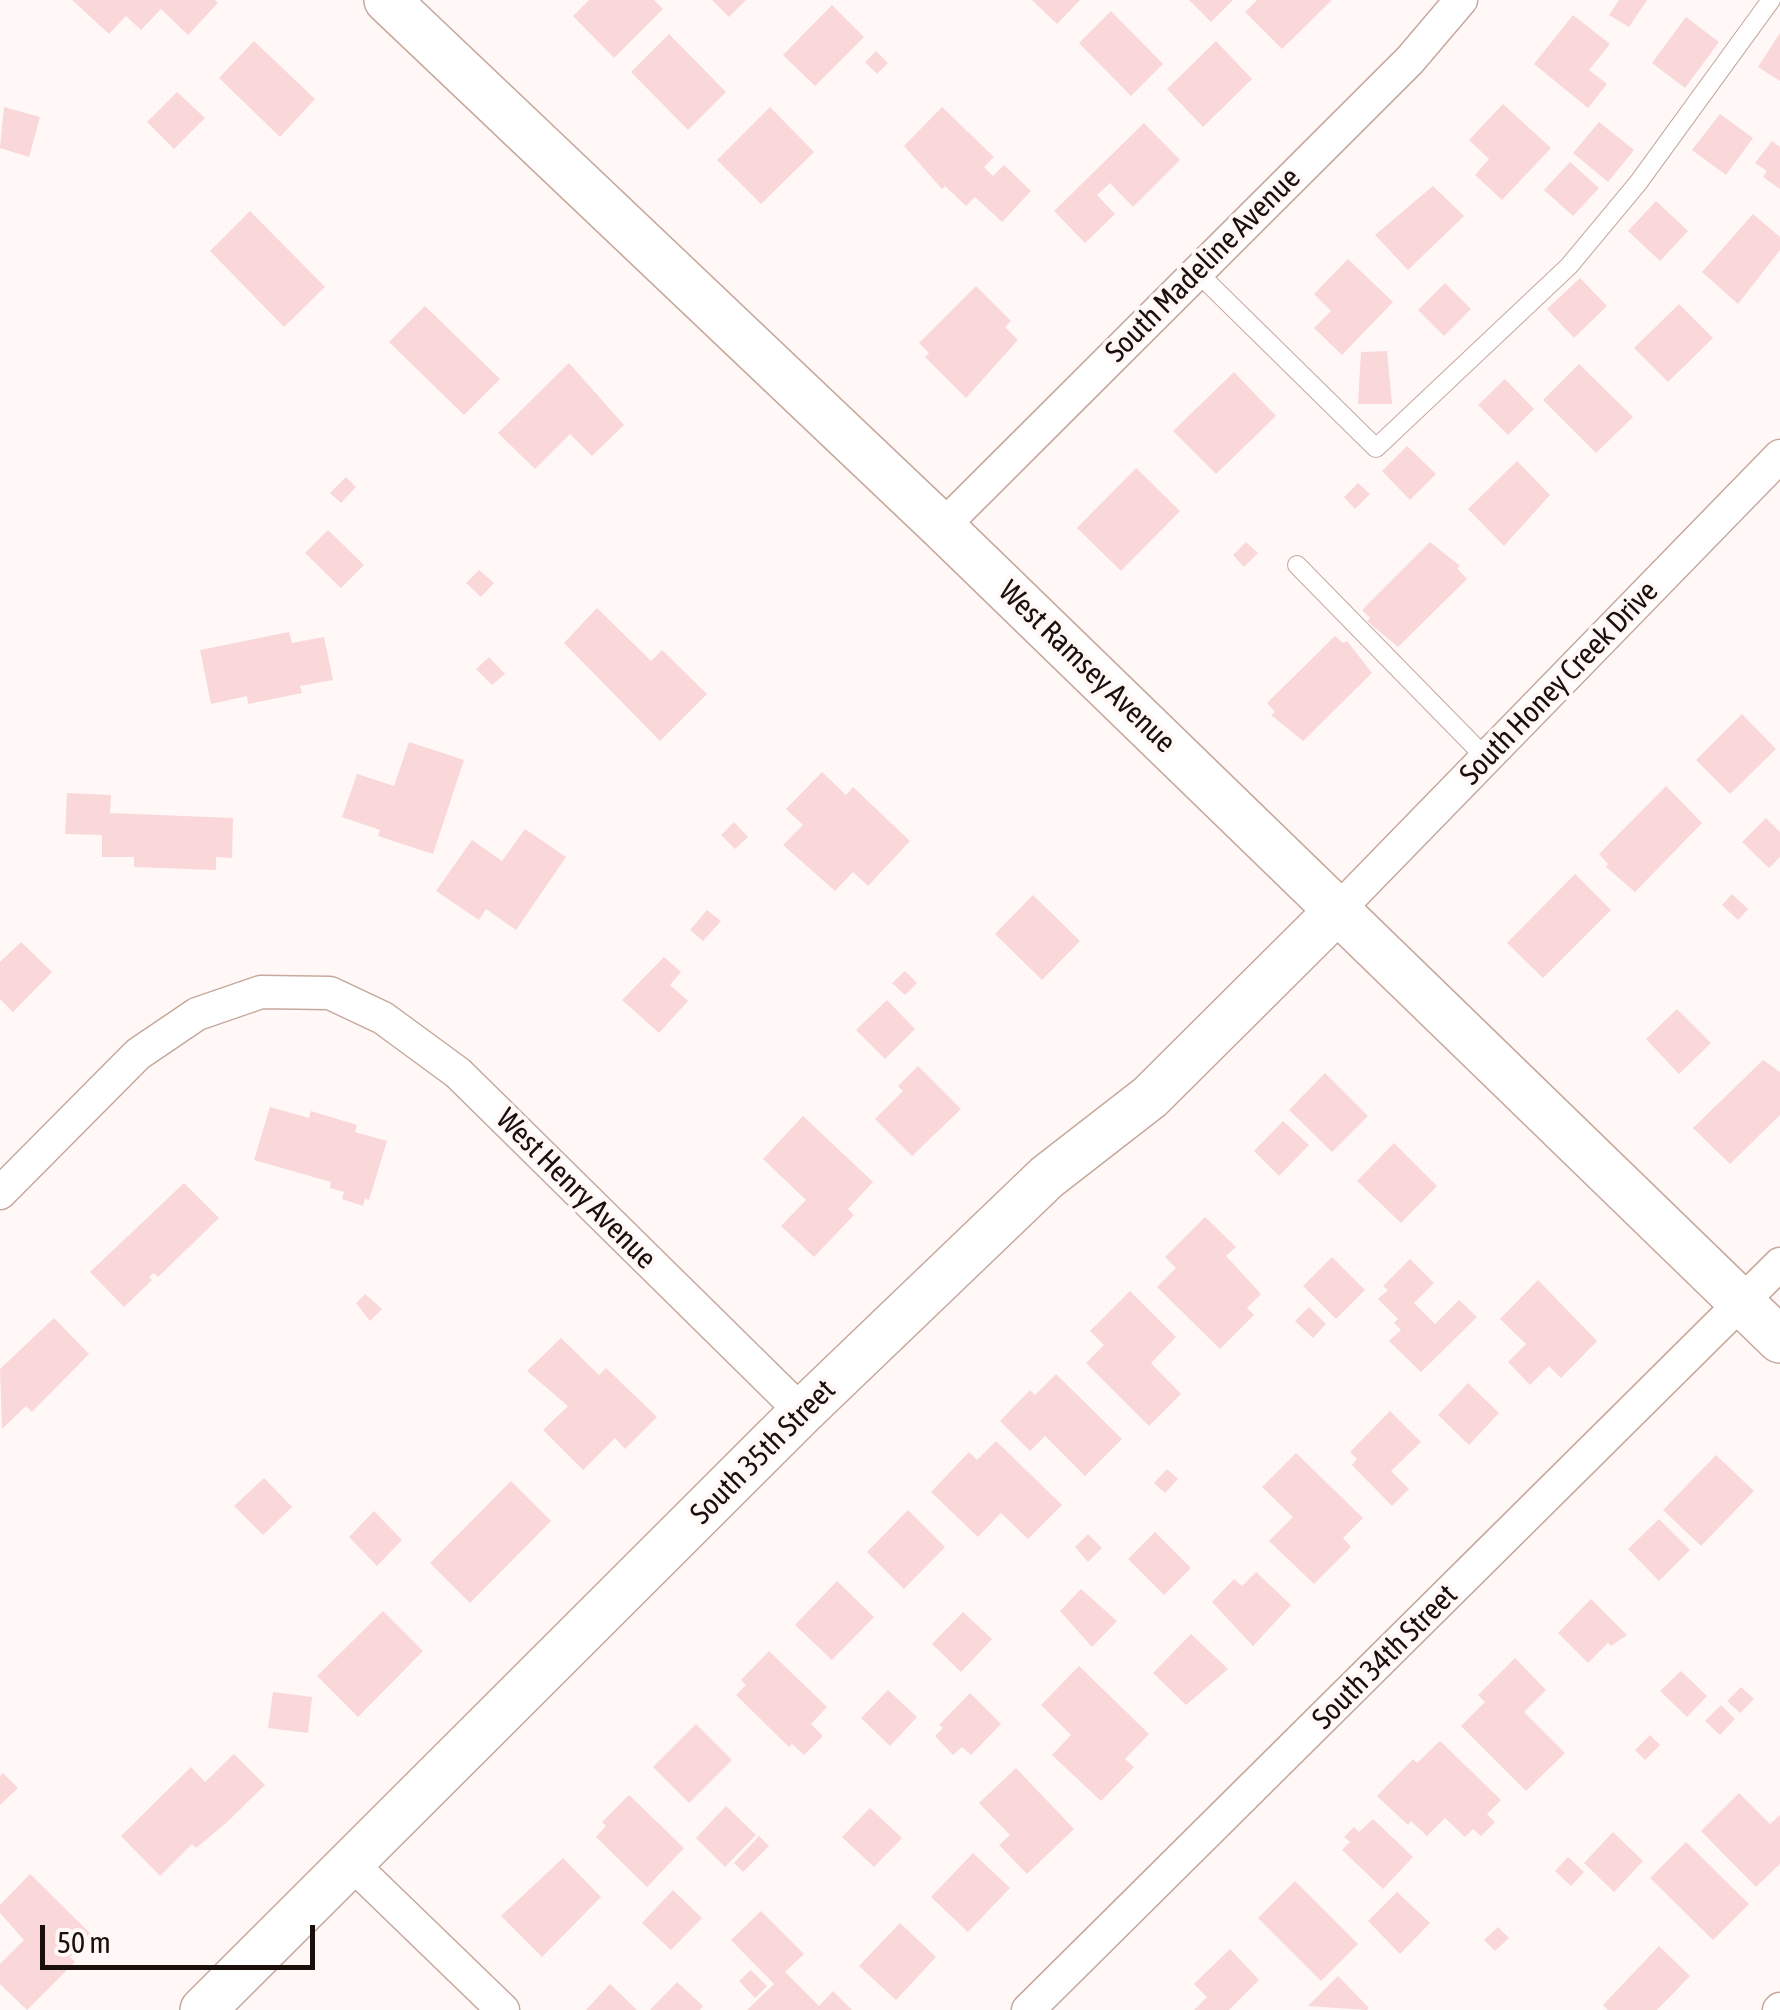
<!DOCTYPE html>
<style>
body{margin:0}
#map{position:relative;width:1780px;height:2010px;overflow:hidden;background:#fff8f6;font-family:"Asap Condensed",sans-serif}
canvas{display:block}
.scale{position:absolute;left:40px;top:1925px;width:275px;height:45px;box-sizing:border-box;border:5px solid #1a0f0b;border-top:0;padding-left:12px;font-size:30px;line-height:35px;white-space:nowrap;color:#1a0f0b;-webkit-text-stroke:8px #fff8f6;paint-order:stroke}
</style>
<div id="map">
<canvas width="1780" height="2010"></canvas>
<div class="scale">50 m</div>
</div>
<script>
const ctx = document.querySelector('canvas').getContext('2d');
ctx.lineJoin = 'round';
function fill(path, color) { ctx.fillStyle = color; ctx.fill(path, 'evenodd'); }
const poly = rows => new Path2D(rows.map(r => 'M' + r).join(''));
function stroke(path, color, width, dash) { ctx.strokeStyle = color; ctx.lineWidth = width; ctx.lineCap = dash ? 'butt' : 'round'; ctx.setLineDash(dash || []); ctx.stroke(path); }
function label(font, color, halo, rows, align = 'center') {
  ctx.font = font + ' "Asap Condensed",sans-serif'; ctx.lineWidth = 8; ctx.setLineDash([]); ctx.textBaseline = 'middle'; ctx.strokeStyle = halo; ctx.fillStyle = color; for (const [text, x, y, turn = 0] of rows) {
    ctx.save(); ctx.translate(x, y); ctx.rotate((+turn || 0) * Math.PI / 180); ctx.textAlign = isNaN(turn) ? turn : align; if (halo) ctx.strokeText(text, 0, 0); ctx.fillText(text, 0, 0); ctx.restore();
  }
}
fill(poly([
 [72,0,215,0,218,3,188,35,161,9,141,30,126,16,109,34],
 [589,0,654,0,663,9,614,58,573,16],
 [712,0,746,0,729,17],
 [1032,0,1080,0,1057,24],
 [1189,0,1233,0,1211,22],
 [1257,0,1332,0,1282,49,1245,12],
 [1619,0,1647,0,1629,27,1609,15],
 [832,5,864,37,815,86,783,55],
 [1111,11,1163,64,1131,96,1079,43],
 [1573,15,1610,44,1589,70,1607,84,1588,108,1534,64],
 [1686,17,1719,42,1685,88,1652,63],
 [1780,33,1780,81,1758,67],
 [669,34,726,92,688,130,631,72],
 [254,41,315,99,280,137,219,78],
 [1216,41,1252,79,1203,127,1167,89],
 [876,51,888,63,877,74,865,62],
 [177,92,205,118,174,149,147,122],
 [1503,104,1551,148,1502,200,1475,175,1489,159,1469,140],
 [4,107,40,117,29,157,0,148],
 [770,107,814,152,761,204,717,160],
 [942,107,994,157,984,167,993,176,1004,165,1031,191,1002,222,975,197,966,206,945,186,942,189,904,146],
 [1720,114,1753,138,1726,175,1692,150],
 [1599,122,1634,150,1608,182,1573,153],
 [1144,123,1180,160,1133,207,1110,183,1097,195,1115,214,1085,243,1054,211],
 [1772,141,1780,147,1780,189,1763,177,1767,171,1755,163],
 [1570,162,1599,188,1573,216,1544,190],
 [1433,186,1464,216,1408,270,1375,235],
 [1656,201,1688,231,1660,261,1628,231],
 [250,211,325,287,284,327,210,251],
 [1753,214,1780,237,1780,250,1738,304,1702,272],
 [1348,259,1393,302,1342,355,1314,328,1331,311,1314,294],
 [1580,278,1607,306,1574,338,1547,309],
 [1445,283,1471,309,1444,336,1418,310],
 [976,286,1011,321,1005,327,1018,340,966,398,925,357,929,353,919,343],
 [1679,304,1713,338,1668,382,1634,348],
 [425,306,500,379,464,415,389,342],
 [1387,351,1392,404,1358,404,1361,352],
 [569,363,624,425,592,456,570,434,535,469,498,433],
 [1579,364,1633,417,1596,453,1543,400],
 [1234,372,1276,416,1216,474,1173,431],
 [1505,379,1534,409,1508,435,1478,405],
 [1407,446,1436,474,1410,500,1382,471],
 [1517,461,1550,495,1504,546,1468,509],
 [1136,468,1180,511,1121,571,1077,528],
 [346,477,356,487,341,503,330,493],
 [1358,483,1370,494,1355,509,1344,497],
 [328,530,364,565,341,588,305,553],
 [1246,542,1258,553,1244,567,1233,555],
 [1430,542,1460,566,1457,568,1467,579,1398,647,1367,621,1370,618,1362,610],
 [479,570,494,583,481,597,466,583],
 [597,608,651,661,662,650,707,694,660,741,564,643],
 [289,632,292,643,324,637,333,680,300,686,302,693,248,704,247,696,211,704,200,650],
 [1335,636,1343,643,1347,641,1372,673,1303,741,1271,715,1275,712,1267,703],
 [489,657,505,674,492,685,476,669],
 [1742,714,1776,749,1730,794,1696,760],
 [409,742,464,760,433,854,378,836,380,830,342,817,357,774,394,786],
 [822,772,846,795,853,787,910,841,868,886,853,872,835,891,783,845,803,825,786,809],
 [1666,786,1702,823,1635,892,1606,867,1608,864,1599,854],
 [67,793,111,795,110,813,233,818,232,858,216,857,216,870,134,867,134,857,102,857,102,835,65,834],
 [1766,818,1780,832,1780,857,1769,868,1742,842],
 [734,822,748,837,735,849,721,835],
 [525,829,566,857,516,930,486,909,479,920,436,891,472,840,502,861],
 [1575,874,1611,910,1543,978,1507,943],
 [1732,894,1748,909,1738,920,1722,905],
 [1033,895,1080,941,1042,980,995,934],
 [707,910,721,921,703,941,690,930],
 [21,942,52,972,13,1012,0,999,0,962],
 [664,957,681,972,670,985,688,1001,659,1033,622,1000],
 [905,971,917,983,905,995,892,983],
 [887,1000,915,1029,885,1059,856,1030],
 [1677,1009,1711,1043,1679,1074,1646,1039],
 [1763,1060,1780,1072,1780,1115,1730,1164,1693,1128],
 [918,1066,961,1109,912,1156,875,1119,903,1091,898,1086],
 [1325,1073,1368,1116,1332,1152,1289,1110],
 [270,1107,309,1118,311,1111,357,1125,355,1132,387,1141,369,1200,365,1198,363,1206,342,1199,344,1192,330,1188,331,1182,254,1160],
 [803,1116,873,1182,848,1209,854,1215,814,1257,781,1226,806,1200,763,1159],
 [1283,1121,1309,1145,1279,1176,1254,1151],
 [1394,1143,1437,1186,1401,1223,1357,1181],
 [184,1183,219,1218,158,1277,154,1273,149,1277,152,1280,124,1307,90,1272],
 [1205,1217,1236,1247,1226,1256,1261,1294,1247,1308,1254,1315,1220,1349,1157,1287,1176,1268,1165,1257],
 [1332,1257,1365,1290,1336,1319,1303,1286],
 [1410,1259,1434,1283,1414,1303,1435,1324,1459,1300,1477,1317,1421,1372,1389,1341,1401,1330,1394,1323,1398,1319,1378,1299,1388,1290,1383,1286],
 [1538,1280,1597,1341,1561,1378,1549,1366,1530,1385,1508,1362,1526,1344,1500,1319],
 [1130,1291,1176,1337,1151,1363,1181,1394,1149,1426,1086,1363,1104,1345,1090,1331],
 [365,1294,382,1309,370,1321,356,1303],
 [1309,1307,1326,1324,1313,1338,1295,1321],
 [54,1318,89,1354,32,1412,26,1406,2,1429,0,1369],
 [561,1338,599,1375,606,1368,657,1417,625,1449,615,1438,583,1470,543,1430,568,1406,527,1371],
 [1056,1374,1122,1439,1085,1476,1045,1436,1030,1451,1000,1421,1030,1390,1035,1395],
 [1468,1383,1499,1413,1469,1445,1438,1415],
 [1390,1411,1421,1442,1391,1471,1409,1489,1392,1506,1352,1465,1357,1459,1350,1452],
 [996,1441,1062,1505,1028,1539,1001,1513,978,1537,931,1492,969,1452,977,1460],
 [1296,1453,1363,1518,1343,1538,1351,1547,1314,1584,1269,1541,1293,1517,1262,1487],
 [1716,1455,1754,1491,1701,1546,1663,1510],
 [1167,1469,1178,1479,1165,1493,1154,1483],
 [264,1478,292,1507,263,1535,234,1506],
 [511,1481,551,1521,470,1603,430,1563],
 [908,1510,945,1547,904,1589,867,1552],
 [374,1511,402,1540,377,1566,349,1537],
 [1659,1519,1690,1550,1659,1581,1628,1549],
 [1155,1532,1191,1568,1164,1595,1128,1559],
 [1088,1534,1102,1548,1088,1562,1075,1547],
 [1256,1572,1291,1605,1253,1646,1212,1602,1234,1579,1242,1586],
 [837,1581,874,1617,832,1660,795,1625],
 [1081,1589,1117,1621,1092,1647,1060,1611],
 [1591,1599,1627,1635,1611,1646,1608,1643,1588,1663,1558,1633],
 [383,1611,423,1651,358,1717,317,1676],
 [963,1612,992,1639,961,1672,932,1644],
 [1191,1634,1228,1669,1186,1705,1153,1673],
 [769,1651,827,1707,811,1724,823,1736,804,1755,792,1744,789,1747,736,1695,746,1685,741,1680],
 [1515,1658,1546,1690,1524,1712,1565,1753,1526,1791,1461,1726,1485,1702,1478,1695],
 [1079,1666,1149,1734,1125,1759,1134,1767,1101,1801,1052,1755,1071,1735,1041,1705],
 [1681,1671,1707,1696,1687,1717,1660,1691],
 [1741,1687,1754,1699,1740,1713,1727,1701],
 [888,1690,917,1717,890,1746,861,1718],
 [273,1692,312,1697,308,1733,268,1728],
 [970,1693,1001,1724,971,1755,962,1747,953,1755,935,1736,943,1728,939,1725],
 [1721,1705,1735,1719,1720,1735,1705,1721],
 [696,1724,732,1760,689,1803,653,1767],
 [1650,1735,1660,1745,1645,1760,1635,1750],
 [1440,1741,1501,1800,1487,1814,1495,1822,1481,1836,1473,1829,1465,1837,1445,1818,1427,1836,1411,1821,1408,1825,1377,1796,1413,1759,1417,1763],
 [234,1754,265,1785,225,1824,196,1848,192,1844,160,1876,121,1836,191,1767,205,1782],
 [1016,1768,1074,1829,1027,1874,999,1845,1010,1835,979,1803],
 [3,1773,18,1788,0,1805,0,1776],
 [1739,1793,1770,1824,1780,1815,1780,1864,1756,1887,1701,1831],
 [629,1795,684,1848,647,1887,596,1837,606,1826,602,1822],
 [726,1806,756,1835,725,1867,696,1838],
 [870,1808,902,1838,874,1867,842,1837],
 [1373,1819,1413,1857,1383,1889,1342,1850,1350,1842,1344,1837,1354,1827,1359,1832],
 [1613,1832,1643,1861,1614,1892,1584,1863],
 [759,1836,769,1846,743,1872,734,1863],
 [1686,1842,1749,1904,1713,1940,1650,1878],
 [973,1853,1010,1888,968,1932,931,1897],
 [1568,1857,1584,1872,1571,1886,1555,1871],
 [563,1858,601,1897,542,1957,501,1916],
 [30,1874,92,1935,70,1957,75,1962,27,2010,0,1984,0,1964,24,1940,0,1913,0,1905],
 [1295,1881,1358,1944,1321,1981,1258,1918],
 [673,1890,702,1918,671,1950,642,1923],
 [1397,1892,1430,1923,1400,1954,1368,1921],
 [761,1911,804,1954,785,1972,819,2006,833,1991,852,2010,747,2010,774,1984,731,1940],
 [900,1923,936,1957,896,2000,859,1966],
 [1498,1927,1509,1938,1495,1951,1484,1940],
 [1659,1946,1690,1976,1657,2010,1608,2010,1603,2005],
 [1230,1949,1259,1980,1229,2010,1194,2010,1207,1997,1194,1984],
 [751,1970,767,1986,755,1998,739,1981],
 [1338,1976,1369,2008,1367,2010,1308,2006],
 [677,1982,703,2006,700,2010,650,2010],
 [610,1984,637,2010,586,2010]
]), '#fad7d9');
const lane = poly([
 [1196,271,1376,448,1569,266,1638,183,1771,0],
 [1297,565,1486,758]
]);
const street = poly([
 [942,527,1410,60,1461,0],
 [1338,910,1780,456],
 [0,1193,138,1054,197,1014,261,992,330,993,383,1018,458,1073,802,1412],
 [352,1864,503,2010],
 [1028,2010,1780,1264],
 [1779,2010,1780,2009]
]);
const secondary = poly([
 [387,0,942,527,1780,1340],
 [203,2010,802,1412,1047,1177,1150,1097,1338,910]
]);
stroke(lane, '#c6a89c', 20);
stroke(street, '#c6a89c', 35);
stroke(secondary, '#c6a89c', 48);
stroke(lane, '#fff', 18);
stroke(street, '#fff', 32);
stroke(secondary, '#fff', 45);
label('30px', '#1a0f0b', '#fff8f6', [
 ["South Madeline Avenue",1203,265,-45],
 ["West Ramsey Avenue",1087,667,44],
 ["South Honey Creek Drive",1559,683,-46],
 ["West Henry Avenue",576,1189,45],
 ["South 35th Street",763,1452,-45],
 ["South 34th Street",1385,1657,-45]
]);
</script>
